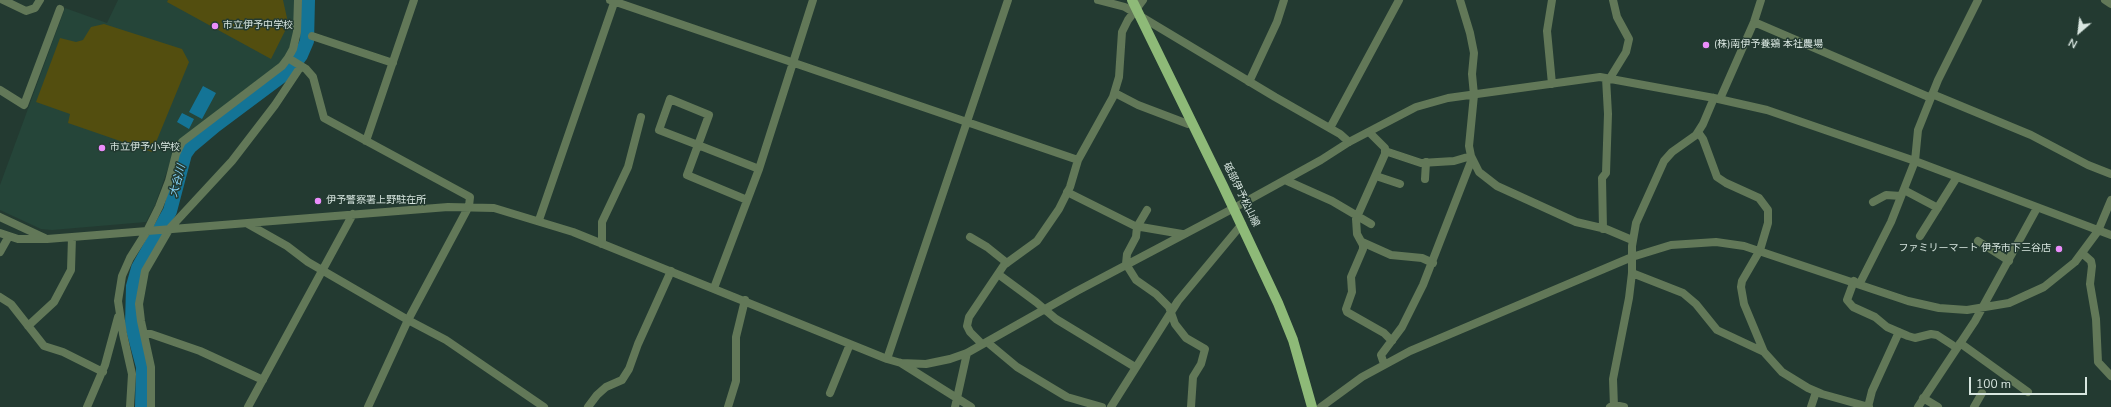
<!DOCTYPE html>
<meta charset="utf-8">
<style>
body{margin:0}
#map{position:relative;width:2111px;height:407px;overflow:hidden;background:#233a31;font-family:"Nunito Sans",sans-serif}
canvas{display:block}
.north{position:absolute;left:2059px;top:12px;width:40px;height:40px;-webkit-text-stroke:3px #233a31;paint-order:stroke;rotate:208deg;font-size:11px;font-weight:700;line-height:16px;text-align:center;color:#d8e6e0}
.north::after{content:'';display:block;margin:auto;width:14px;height:18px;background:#d8e6e0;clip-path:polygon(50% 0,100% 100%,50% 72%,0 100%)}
.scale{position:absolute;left:1969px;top:377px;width:118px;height:18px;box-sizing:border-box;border:2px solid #d8e6e0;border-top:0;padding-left:5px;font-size:12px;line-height:14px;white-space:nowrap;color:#d8e6e0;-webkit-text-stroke:3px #233a31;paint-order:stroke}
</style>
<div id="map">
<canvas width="2111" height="407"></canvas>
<div class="north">N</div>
<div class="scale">100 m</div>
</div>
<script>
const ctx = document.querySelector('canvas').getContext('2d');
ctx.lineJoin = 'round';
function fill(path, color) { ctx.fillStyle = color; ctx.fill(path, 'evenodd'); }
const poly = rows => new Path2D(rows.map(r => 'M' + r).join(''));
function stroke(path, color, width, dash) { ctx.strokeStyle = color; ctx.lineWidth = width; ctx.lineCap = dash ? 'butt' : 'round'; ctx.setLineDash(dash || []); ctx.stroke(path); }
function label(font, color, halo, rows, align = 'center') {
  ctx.font = font + ' "Nunito Sans","Noto Sans JP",sans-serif'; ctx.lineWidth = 3; ctx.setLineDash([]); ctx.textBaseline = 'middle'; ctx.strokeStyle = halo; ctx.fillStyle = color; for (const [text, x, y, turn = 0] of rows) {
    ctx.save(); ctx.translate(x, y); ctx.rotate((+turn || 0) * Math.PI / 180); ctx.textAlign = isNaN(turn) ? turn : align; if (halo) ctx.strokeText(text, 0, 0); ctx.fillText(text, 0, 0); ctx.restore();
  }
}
fill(poly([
 [118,0,295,0,294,36,287,54,278,65,229,102,172,157,155,205,146,222,52,230,41,229,0,210,0,185,65,8,107,23]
]), '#254539');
fill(poly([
 [168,0,283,0,287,18,285,31,271,59,167,2],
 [104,24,182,49,189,62,152,152,68,123,70,114,36,102,60,38,76,42,83,40,91,27]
]), '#534e0f');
fill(poly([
 [203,86,216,93,202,119,189,112],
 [182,113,194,119,189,129,177,122]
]), '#147496');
stroke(poly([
 [142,407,143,367,132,326,133,286,138,268,170,211,185,154,190,147,215,126,290,70,301,55,307,41,308,0]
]), '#147496', 14);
stroke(poly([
 [3,0,26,11,35,8,40,0],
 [610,0,1078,160],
 [1098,0,1125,7,1275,97,1340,134,1349,142],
 [1460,0,1470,33,1474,53,1472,74,1474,95,1469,146,1471,156,1479,172,1497,186,1576,222,1606,229,1632,240],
 [1552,0,1547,31,1552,84],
 [2105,0,2111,4],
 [1754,22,1931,98],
 [312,36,393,63],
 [288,58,306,69,313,77,324,118,470,197,469,206,408,320,368,407],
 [1610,78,1626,52,1629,39,1617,17,1613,0],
 [1249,82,1277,22,1284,0],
 [0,90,24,105,60,9],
 [1115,93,1138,105,1188,124,1192,122],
 [1932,94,2031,135,2088,165,2111,174],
 [1720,99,1754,22,1761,0],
 [1330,128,1399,0],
 [1369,132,1385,148,1385,154,1356,219,1357,234,1363,245,1363,249,1351,277,1352,292,1346,309,1347,312,1384,333,1392,341],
 [1698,132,1703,139,1717,177,1726,183,1759,198,1768,210,1768,223,1760,250,1742,281,1741,287,1744,304,1764,352],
 [366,141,414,0],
 [1385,151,1421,163,1454,161,1471,156],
 [1376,176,1400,184],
 [1425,179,1426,162],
 [1285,180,1332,201,1371,224],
 [1904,190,1938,208],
 [1067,192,1135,226,1182,234],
 [747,200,687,175,709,115,670,99,659,130,698,145,759,169],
 [1873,202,1886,195,1901,196],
 [1147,210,1137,227,1136,237,1127,254,1126,264,1136,280,1156,294,1169,307,1175,324,1186,338,1205,349,1201,364,1193,377,1191,407],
 [0,217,45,238],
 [539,220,615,0],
 [248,224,287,246,308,262,408,320,446,340,544,407],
 [1603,229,1602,178,1606,173,1608,114,1606,78],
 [0,233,18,239,47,239,448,207,494,208,573,232,887,359,901,363,926,364,950,359,967,353,1077,291,1234,208,1321,160,1349,142,1416,107,1448,98,1600,77,1714,98,1767,110,1915,161,2111,235],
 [1920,236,1957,177],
 [970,237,987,247,1007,263],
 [1978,241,2009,261],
 [1362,242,1391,255,1422,258,1433,263],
 [602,244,602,222,628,167,641,117],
 [0,252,9,236],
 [2082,253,2091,261,2092,266,2090,284,2096,319,2098,362,2111,376],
 [1632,273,1683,293,1696,304,1717,330,1764,352,1782,372,1808,388,1822,394,1869,407],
 [998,274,1036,302,1056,319,1135,367],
 [1854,281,1847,300,1853,307,1875,317,1887,327,1908,336,1915,338,1931,334,1937,335,1957,348],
 [1860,283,1891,222,1915,161,1918,130,1938,80,1978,0],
 [714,288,759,169,813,0],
 [0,297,11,304,44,346,63,352,103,372],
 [28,326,54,302,71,270,72,237],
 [144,334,151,334,200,351,263,380],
 [987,342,1017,367,1067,397,1102,407],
 [1960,343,2028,392],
 [982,344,970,332,967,326,969,317,1004,265,1037,241,1059,209,1070,187,1078,160,1113,97,1119,77,1122,32,1128,20,1143,0],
 [887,359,1008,0],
 [901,363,971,407],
 [1384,364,1381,355,1402,327,1423,285,1472,159],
 [830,393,850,344],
 [1923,398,1938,407],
 [87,407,105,365,118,317],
 [130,407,132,374,123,334,118,301,122,276,130,258,147,231,159,207,169,181,176,154,182,142,282,66,288,58,293,49,297,32,298,0],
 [151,407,151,367,141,321,139,304,145,271,170,228,232,161,275,105,301,66],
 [248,407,353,214],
 [588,407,597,395,606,387,622,380,629,369,638,344,671,271],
 [728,407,736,381,736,337,745,300],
 [955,407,967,353],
 [1111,407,1178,301,1242,224],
 [1321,407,1362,377,1410,351,1632,257,1671,245,1716,242,1744,246,1908,301,1939,308,1967,310,2009,303,2044,287,2075,262,2098,231,2111,200],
 [1610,407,1614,405,1624,407],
 [1614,407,1613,379,1629,298,1632,273,1632,246,1636,223,1664,161,1672,152,1696,135,1703,124,1714,98],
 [1811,407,1816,392],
 [1868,407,1872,391,1899,332],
 [1918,407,1975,321,2037,208],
 [1974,407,1982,393]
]), '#627858', 8);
stroke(poly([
 [1132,0,1223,186,1278,303,1293,340,1312,407]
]), '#8eba78', 10);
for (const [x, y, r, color] of [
 [215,26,4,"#eb8dfb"],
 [1706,45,4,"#eb8dfb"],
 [102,148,4,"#eb8dfb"],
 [318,201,4,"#eb8dfb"],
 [2059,249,4,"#eb8dfb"]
]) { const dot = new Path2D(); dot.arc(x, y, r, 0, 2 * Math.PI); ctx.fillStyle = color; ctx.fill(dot); stroke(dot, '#233a31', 1.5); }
label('10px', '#d8e6e0', '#233a31', [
 ["市立伊予中学校",223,26],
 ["(株)南伊予養鶏 本社農場",1714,45],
 ["市立伊予小学校",110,148],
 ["伊予警察署上野駐在所",326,201],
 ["ファミリーマート 伊予市下三谷店",2051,249,"right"]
], 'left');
label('10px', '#d8e6e0', '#233a31', [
 ["砥部伊予松山線",1241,195,64]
]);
label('italic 11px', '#84d1f5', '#233a31', [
 ["大谷川",178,181,-75]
]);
</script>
